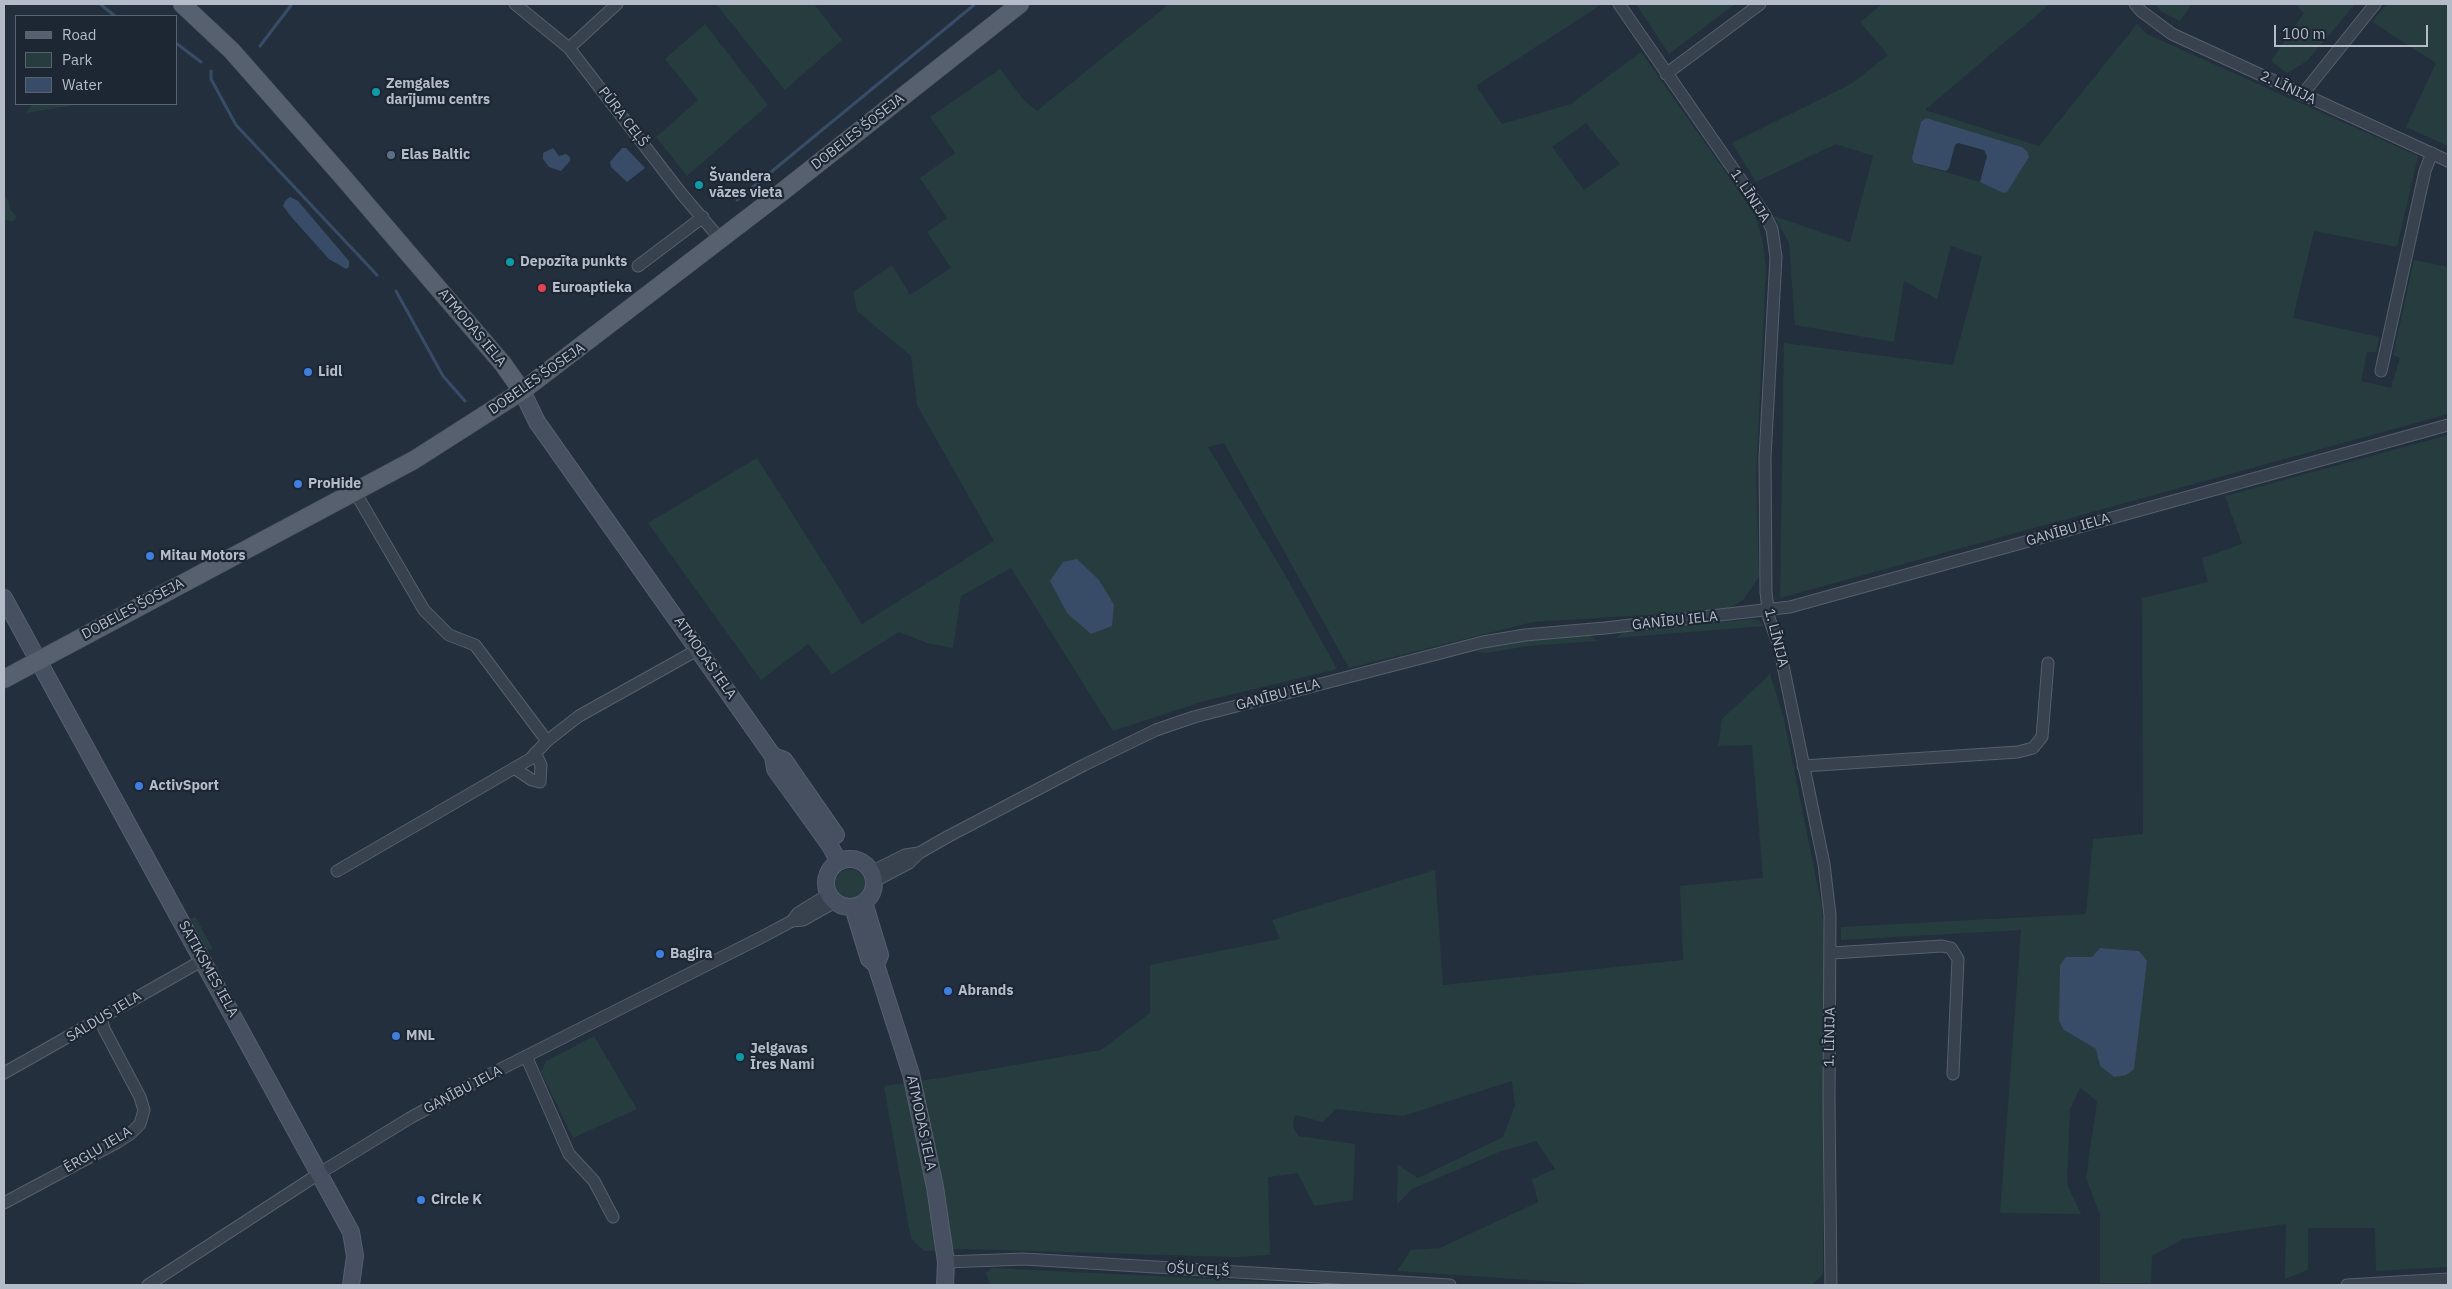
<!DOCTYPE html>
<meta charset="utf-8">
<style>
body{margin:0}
#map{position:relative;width:2452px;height:1289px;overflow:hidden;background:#242f3e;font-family:"IBM Plex Sans",sans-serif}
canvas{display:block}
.frame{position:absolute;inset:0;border:5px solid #b4bcc9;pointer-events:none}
.legend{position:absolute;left:15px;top:15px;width:162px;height:90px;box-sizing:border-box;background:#1d2633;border:1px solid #59626f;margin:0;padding:6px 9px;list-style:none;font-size:15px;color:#b4bcc9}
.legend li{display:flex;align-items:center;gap:10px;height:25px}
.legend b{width:25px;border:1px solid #59626f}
.scale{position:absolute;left:2274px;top:25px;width:154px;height:22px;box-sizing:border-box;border:2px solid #b4bcc9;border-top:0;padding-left:6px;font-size:15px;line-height:18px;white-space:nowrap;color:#b4bcc9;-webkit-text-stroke:4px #1d2633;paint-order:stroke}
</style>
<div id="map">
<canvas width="2452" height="1289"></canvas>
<div class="frame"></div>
<ul class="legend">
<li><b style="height:6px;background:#56606e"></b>Road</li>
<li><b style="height:14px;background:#263c3f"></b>Park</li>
<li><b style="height:14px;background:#394c67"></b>Water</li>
</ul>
<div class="scale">100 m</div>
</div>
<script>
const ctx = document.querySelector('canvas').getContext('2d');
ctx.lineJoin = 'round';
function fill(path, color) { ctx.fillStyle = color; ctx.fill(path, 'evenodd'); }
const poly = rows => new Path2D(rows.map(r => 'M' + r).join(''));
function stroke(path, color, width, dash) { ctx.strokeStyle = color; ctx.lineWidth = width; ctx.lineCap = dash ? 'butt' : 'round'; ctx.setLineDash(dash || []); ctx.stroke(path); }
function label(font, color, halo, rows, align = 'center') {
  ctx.font = font + ' "IBM Plex Sans",sans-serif'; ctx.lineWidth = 4.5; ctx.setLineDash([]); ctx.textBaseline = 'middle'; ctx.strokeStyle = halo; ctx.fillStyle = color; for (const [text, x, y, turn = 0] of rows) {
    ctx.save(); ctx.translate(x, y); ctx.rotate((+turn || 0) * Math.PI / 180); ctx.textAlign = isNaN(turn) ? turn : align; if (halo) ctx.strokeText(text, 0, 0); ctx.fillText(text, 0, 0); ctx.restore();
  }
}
fill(poly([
 [716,4,814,4,842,40,785,90],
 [1169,4,1602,4,1476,86,1502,124,1571,104,1641,52,1755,214,1763,243,1766,270,1756,476,1759,577,1743,600,1725,610,1533,622,1349,668,1224,443,1208,447,1284,573,1337,669,1201,702,1113,731,1011,568,961,596,953,648,927,643,899,632,832,674,808,644,761,680,648,523,757,458,862,624,994,541,917,405,911,356,857,311,853,292,892,265,910,295,951,268,927,232,947,218,920,178,955,153,930,117,1000,69,1024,100,1037,111],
 [1586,123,1620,164,1584,190,1552,147],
 [1636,4,1735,4,1669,54],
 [1882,4,2050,4,1925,110,2039,146,2137,24,2147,34,2418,156,2397,247,2314,231,2293,318,2379,337,2376,352,2367,352,2361,381,2391,388,2400,358,2393,355,2414,260,2448,267,2448,414,1780,598,1784,343,1953,365,1982,257,1951,246,1937,299,1904,281,1894,342,1795,325,1789,243,1774,216,1850,242,1873,156,1836,144,1756,182,1732,143,1851,84,1888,55,1860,22],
 [1926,119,2022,147,2027,151,2003,193,1980,182,1914,163,1921,122],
 [2154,4,2192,4,2180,21,2162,12],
 [2295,4,2355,4,2307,61,2287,73,2271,61,2304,13],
 [2387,4,2448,4,2448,146,2406,127,2436,63,2372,22],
 [705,24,768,105,687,176,656,137,698,100,665,59],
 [32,104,81,104,26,113],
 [4,196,9,201,10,209,17,217,13,222,4,219],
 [2448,435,2448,1267,2376,1271,2375,1228,2308,1228,2308,1270,2285,1279,2286,1224,2183,1239,2152,1256,2151,1283,2100,1283,2100,1215,2086,1178,2097,1101,2080,1088,2070,1109,2067,1184,2081,1214,2000,1213,2021,930,1841,940,1841,927,2086,914,2093,839,2143,834,2142,598,2208,582,2202,558,2242,544,2225,496],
 [2100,948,2139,951,2114,1077,2100,1066,2096,1049,2064,1030,2066,957,2092,957],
 [1752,619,1759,620,1764,626,1616,638,1623,632],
 [1589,635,1598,641,1528,646,1486,653,1472,651,1519,641],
 [1770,674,1784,719,1822,908,1824,935,1823,1274,1812,1285,1604,1285,1397,1271,1411,1250,1440,1248,1538,1202,1532,1179,1555,1169,1536,1141,1499,1152,1412,1189,1397,1204,1398,1165,1418,1178,1503,1137,1515,1106,1512,1081,1403,1116,1336,1109,1323,1122,1295,1115,1293,1126,1298,1136,1355,1144,1353,1200,1314,1206,1298,1173,1268,1177,1270,1255,1233,1257,966,1249,924,1251,911,1239,884,1086,940,1078,1101,1050,1150,1013,1150,965,1280,939,1272,920,1435,870,1443,985,1683,960,1680,886,1763,878,1752,745,1718,746,1722,719],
 '835 884a15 15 0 1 1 30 0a15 15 0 1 1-30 0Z',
 [194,917,196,918,213,950,207,949,191,919],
 [594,1036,637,1109,573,1138,541,1072,546,1061],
 [992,1268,1236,1280,1327,1285,989,1285,990,1284,986,1273]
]), '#263c3f');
fill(poly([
 [1926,118,2022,147,2027,151,2029,157,2007,192,2003,193,1980,182,1987,156,1984,150,1958,143,1955,145,1949,168,1946,171,1914,163,1912,158,1921,122],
 [553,148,559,156,566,154,570,157,570,161,561,171,549,167,543,159,543,153],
 [622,148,626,148,645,168,627,182,611,167,610,162],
 [290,197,298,201,349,261,349,267,346,269,329,259,293,219,283,206,285,201],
 [1077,559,1099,580,1114,605,1112,626,1091,634,1067,613,1050,581,1063,562],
 [2100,948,2139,951,2147,961,2134,1069,2126,1075,2114,1077,2100,1066,2096,1049,2064,1030,2059,1021,2060,965,2066,957,2092,957]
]), '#394c67');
stroke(poly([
 [100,4,115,16],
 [176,43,201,62],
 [260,46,292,4],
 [211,71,211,79,236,125,377,275],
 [737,200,974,5],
 [396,291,443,376,465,401]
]), '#394c67', 3);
const street = poly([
 [515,4,569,48,681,193,721,240],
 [1619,4,1765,215,1772,229,1776,257,1765,457,1766,592,1769,618,1779,646,1824,864,1830,915,1829,1101,1831,1285],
 [2135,4,2141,11,2172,34,2448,161],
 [569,48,617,4],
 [1666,74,1760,4],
 [2302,95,2375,4],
 [638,266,703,217],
 [2381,371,2425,171,2432,153],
 [355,492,424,610,449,635,475,645,547,741],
 [1803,766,2018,752,2033,748,2042,737,2048,663],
 [514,768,532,780,540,782,541,765,535,753],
 [337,871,530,759,547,741,579,716,699,649],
 [871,872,905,855,919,853],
 [873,882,909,863,919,853,949,836,1084,765,1156,730,1194,717,1483,642,1525,635,1605,628,1790,607,2448,425],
 [792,921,803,920,835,902],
 [1832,953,1942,946,1951,948,1958,959,1953,1074],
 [526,1056,569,1154,594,1181,613,1217],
 [4,1073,203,960],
 [4,1203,116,1143,130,1134,140,1124,144,1110,140,1097,104,1029,101,1017],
 [946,1262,1024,1259,1450,1285],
 [148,1285,320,1173,410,1118,483,1078,762,937,792,921,798,913,829,894],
 [2347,1285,2448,1279]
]);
const secondary = poly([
 [522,391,537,422,773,756,775,769,829,844,839,862],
 [4,598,351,1232,355,1256,351,1285],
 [773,756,784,760,836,835],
 '826 883a24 24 0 1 1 48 0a24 24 0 1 1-48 0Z',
 [864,902,880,955,876,965],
 [853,907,869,959,876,965,911,1074,935,1187,946,1262,945,1285]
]);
const primary = poly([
 [182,4,232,51,342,176,503,364,522,391],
 [4,679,414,460,522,391,782,192,1020,4]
]);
stroke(street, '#565f6c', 13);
stroke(secondary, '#565f6c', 18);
stroke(primary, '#414a57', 19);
stroke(street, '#38414e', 11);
stroke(secondary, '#465061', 16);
stroke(primary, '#56606e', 18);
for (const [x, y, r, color] of [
 [376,92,5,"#0f9aa8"],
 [391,155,5,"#5c6f8a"],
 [699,185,5,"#0f9aa8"],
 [510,262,5,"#0f9aa8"],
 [542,288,5,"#e0444e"],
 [308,372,5,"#3f7fe0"],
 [298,484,5,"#3f7fe0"],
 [150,556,5,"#3f7fe0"],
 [139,786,5,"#3f7fe0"],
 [660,954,5,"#3f7fe0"],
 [948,991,5,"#3f7fe0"],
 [396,1036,5,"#3f7fe0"],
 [740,1057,5,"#0f9aa8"],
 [421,1200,5,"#3f7fe0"]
]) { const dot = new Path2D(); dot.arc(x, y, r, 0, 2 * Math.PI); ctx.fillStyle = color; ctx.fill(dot); stroke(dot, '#1d2633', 2); }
label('bold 14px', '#b4bcc9', '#1d2633', [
 ["Zemgales",386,84],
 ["darījumu centrs",386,100],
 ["Elas Baltic",401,155],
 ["Švandera",709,177],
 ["vāzes vieta",709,193],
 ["Depozīta punkts",520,262],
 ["Euroaptieka",552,288],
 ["Lidl",318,372],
 ["ProHide",308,484],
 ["Mitau Motors",160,556],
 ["ActivSport",149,786],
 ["Bagira",670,954],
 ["Abrands",958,991],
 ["MNL",406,1036],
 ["Jelgavas",750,1049],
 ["Īres Nami",750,1065],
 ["Circle K",431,1200]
], 'left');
label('14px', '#b4bcc9', '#1d2633', [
 ["2. LĪNIJA",2288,88,25],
 ["PŪRA CEĻŠ",623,117,52],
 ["DOBELES ŠOSEJA",858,132,-38],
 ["1. LĪNIJA",1750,196,57],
 ["ATMODAS IELA",472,328,50],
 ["DOBELES ŠOSEJA",537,379,-35],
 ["GANĪBU IELA",2068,530,-16],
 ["DOBELES ŠOSEJA",133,609,-28],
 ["GANĪBU IELA",1675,621,-6],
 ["1. LĪNIJA",1776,638,76],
 ["ATMODAS IELA",705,658,55],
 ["GANĪBU IELA",1278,695,-15],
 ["SATIKSMES IELA",208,969,61],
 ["SALDUS IELA",104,1017,-31],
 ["1. LĪNIJA",1830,1037,-89],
 ["GANĪBU IELA",463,1090,-28],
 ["ATMODAS IELA",921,1123,78],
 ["ĒRGĻU IELA",98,1150,-31],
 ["OŠU CEĻŠ",1198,1270,3]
]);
</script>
